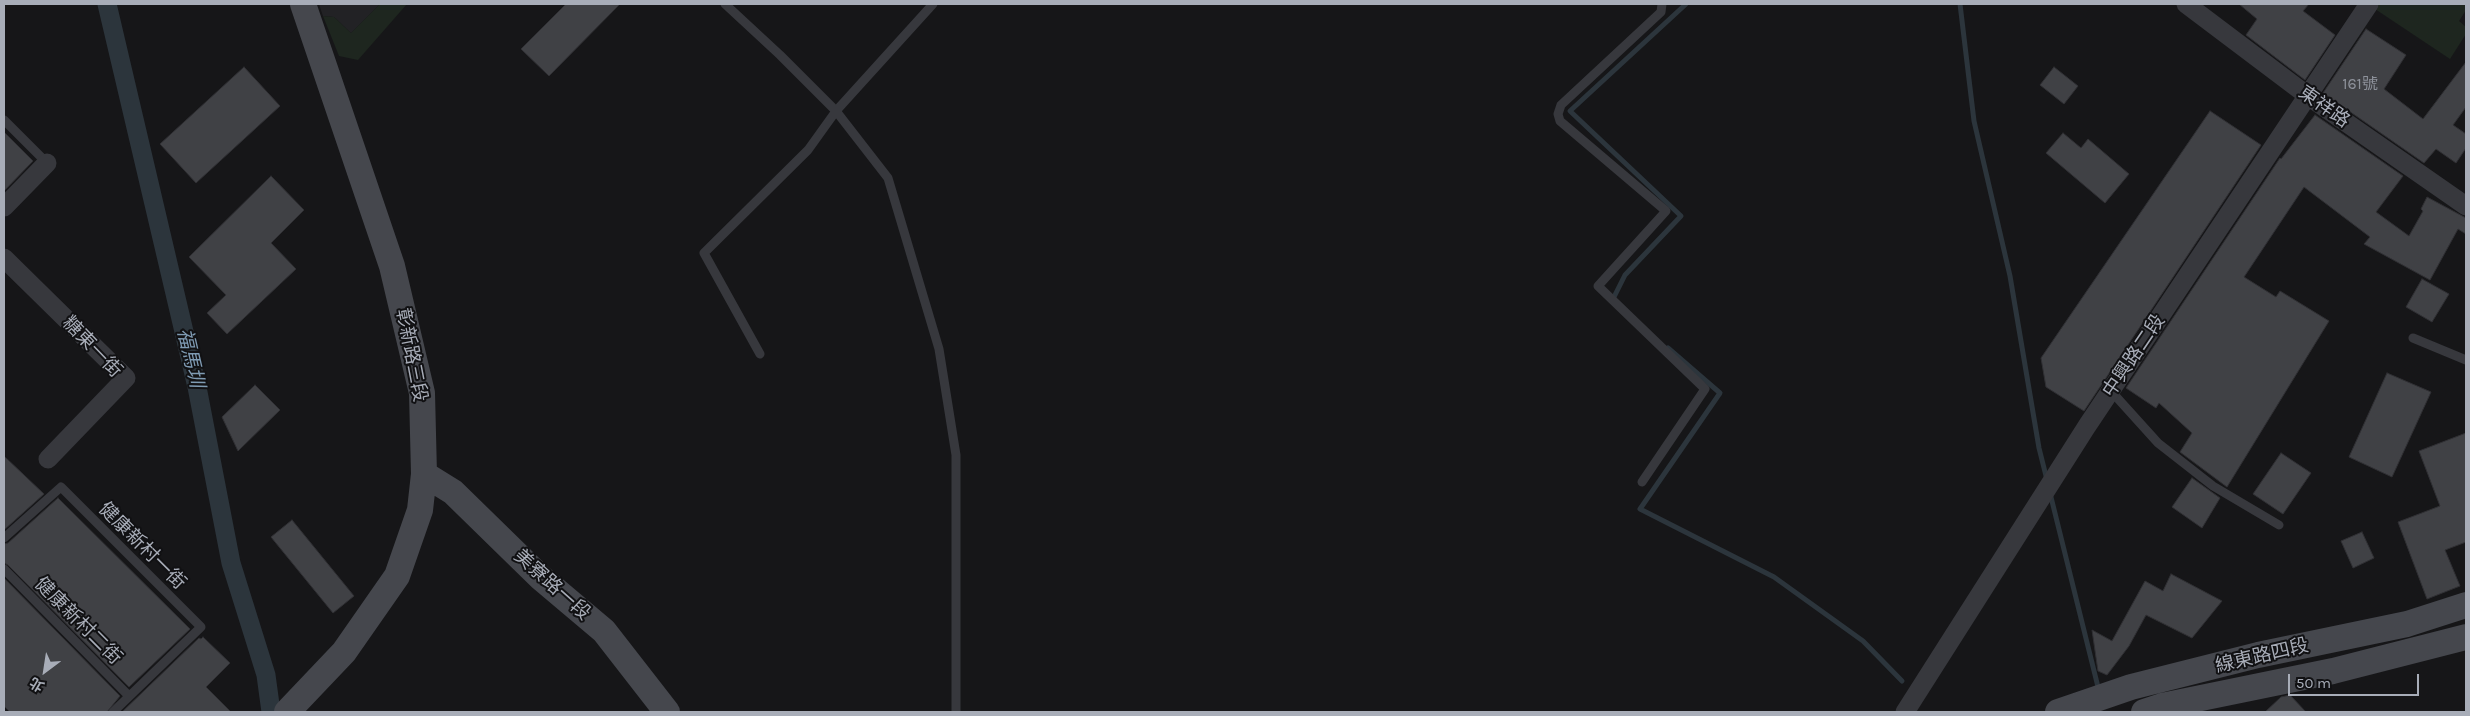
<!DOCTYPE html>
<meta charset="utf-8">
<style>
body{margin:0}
#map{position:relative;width:2470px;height:716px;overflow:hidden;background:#161618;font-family:Karla,"Noto Sans TC",sans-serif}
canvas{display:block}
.frame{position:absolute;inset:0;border:5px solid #a8adb8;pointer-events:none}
.north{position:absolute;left:20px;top:646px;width:50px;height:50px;-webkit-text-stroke:4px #111113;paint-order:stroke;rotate:211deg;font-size:14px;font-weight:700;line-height:20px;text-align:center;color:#a8adb8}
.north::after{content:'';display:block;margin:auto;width:18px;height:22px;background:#a8adb8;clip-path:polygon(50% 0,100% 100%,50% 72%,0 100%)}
.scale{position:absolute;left:2288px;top:674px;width:131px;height:22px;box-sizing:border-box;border:2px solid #a8adb8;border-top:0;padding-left:6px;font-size:15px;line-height:18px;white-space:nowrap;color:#a8adb8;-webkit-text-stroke:4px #111113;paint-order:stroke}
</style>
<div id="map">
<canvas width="2470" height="716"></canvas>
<div class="frame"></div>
<div class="north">北</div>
<div class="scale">50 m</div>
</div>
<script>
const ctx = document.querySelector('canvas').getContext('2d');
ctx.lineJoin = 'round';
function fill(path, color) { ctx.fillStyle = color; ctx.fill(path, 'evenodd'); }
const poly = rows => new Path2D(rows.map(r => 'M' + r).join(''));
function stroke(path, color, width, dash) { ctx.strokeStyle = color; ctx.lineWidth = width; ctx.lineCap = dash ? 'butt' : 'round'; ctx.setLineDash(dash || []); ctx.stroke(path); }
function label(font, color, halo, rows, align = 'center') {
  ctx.font = font + ' Karla,"Noto Sans TC",sans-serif'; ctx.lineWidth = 4; ctx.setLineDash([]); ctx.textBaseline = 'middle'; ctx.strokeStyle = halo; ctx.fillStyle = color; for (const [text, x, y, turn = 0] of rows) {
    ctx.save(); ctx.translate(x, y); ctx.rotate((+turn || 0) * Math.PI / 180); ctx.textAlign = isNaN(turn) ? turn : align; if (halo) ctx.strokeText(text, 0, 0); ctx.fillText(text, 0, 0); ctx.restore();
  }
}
fill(poly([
 [319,4,380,4,351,33,334,17,323,16]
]), '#222225');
fill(poly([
 [380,4,407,4,358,60,339,56,323,16,334,17,351,33],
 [2379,4,2466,4,2466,10,2459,21,2466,27,2466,34,2450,59,2375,9]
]), '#1e261f');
stroke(poly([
 [1960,4,1974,121,2010,276,2039,448,2047,480],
 [1613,299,1625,275,1681,216,1570,111,1686,4],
 [1668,348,1720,393,1640,509,1774,577,1863,641,1902,681],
 [2050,493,2099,691]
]), '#2c353c', 5);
stroke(poly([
 [107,4,197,387,231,563,266,675,271,712]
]), '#2c353c', 19);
const building = poly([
 [566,4,620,4,549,76,521,49,566,4],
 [2239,4,2309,4,2303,11,2335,35,2305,80,2246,35,2257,19,2239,4],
 [2366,29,2406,55,2384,89,2423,119,2466,62,2466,107,2453,125,2466,134,2466,148,2456,163,2436,149,2424,163,2323,93,2366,29],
 [244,67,280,106,196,183,160,144,244,67],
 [2054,67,2078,86,2064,104,2040,85,2054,67],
 [2210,111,2261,145,2084,411,2046,387,2041,358,2210,111],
 [2315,115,2403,176,2376,212,2409,236,2423,211,2421,209,2427,197,2466,218,2466,234,2458,229,2430,280,2364,244,2370,237,2304,187,2244,277,2276,297,2280,291,2329,321,2227,487,2180,452,2192,433,2159,403,2156,408,2126,388,2280,158,2281,159,2315,115],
 [4,132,33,161,4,191,4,132],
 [2063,133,2081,148,2088,139,2129,174,2105,203,2046,153,2063,133],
 [271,176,304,210,271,243,296,269,227,334,207,313,226,295,189,257,271,176],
 [2422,279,2449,294,2432,322,2406,307,2422,279],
 [2387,373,2431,392,2392,477,2349,457,2387,373],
 [255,385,280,410,238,451,222,417,255,385],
 [2466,433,2466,542,2445,550,2460,586,2427,599,2398,522,2440,506,2419,451,2466,433],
 [2281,453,2311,473,2283,514,2253,494,2281,453],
 [4,456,44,494,4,530,4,456],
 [2192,478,2220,498,2202,528,2172,507,2192,478],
 [58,498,190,629,129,687,8,565,4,563,4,544,8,543,58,498],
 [292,520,354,596,333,613,271,537,292,520],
 [2362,532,2374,558,2353,568,2341,541,2362,532],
 [2171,574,2222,601,2192,638,2146,615,2129,646,2107,675,2098,671,2092,630,2112,641,2145,581,2163,591,2171,574],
 [4,578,120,696,107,712,10,712,4,706,4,578],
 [203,637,230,663,206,687,231,712,122,712,199,638,201,639,203,637],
 [2290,695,2306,712,2265,712,2281,697,2290,695]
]);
fill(building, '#404145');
stroke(building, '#303034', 1);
stroke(poly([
 [725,4,780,55,836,111,888,178,939,349,956,455,956,712],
 [4,120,47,163],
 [2413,338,2466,360],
 [760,354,704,253,808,150,836,111,933,4],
 [2111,391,2158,443,2213,486,2279,525],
 [1642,482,1705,389,1598,286,1666,211,1560,121,1558,114,1561,105,1661,12,1662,4],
 [4,538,61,487,201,627,113,712],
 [4,569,129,696]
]), '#37383d', 9);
stroke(poly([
 [2186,4,2308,96,2466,206],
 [4,207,47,163],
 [4,258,126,378,48,459],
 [1905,712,2087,426,2369,4]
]), '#37383d', 19);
stroke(poly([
 [424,474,453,492,540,577,604,631,667,712],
 [287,712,344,652,397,576,420,510,424,474,422,393,392,266,303,4],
 [2058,712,2131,687,2258,655,2407,624,2466,605],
 [2144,712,2162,706,2333,671,2466,637]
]), '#45474d', 26);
label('16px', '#8e929b', null, [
 ["161號",2360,84]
]);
label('19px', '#a8adb8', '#111113', [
 ["東祥路",2324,107,35],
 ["糖東一街",92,347,46],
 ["彰新路三段",411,355,79],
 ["中興路二段",2134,356,-56],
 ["健康新村一街",142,546,45],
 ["美寮路一段",552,585,42],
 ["健康新村二街",78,621,45],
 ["線東路四段",2262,656,-13]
]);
label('italic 20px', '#7f9bb3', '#111113', [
 ["福馬圳",190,358,77]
]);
</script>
